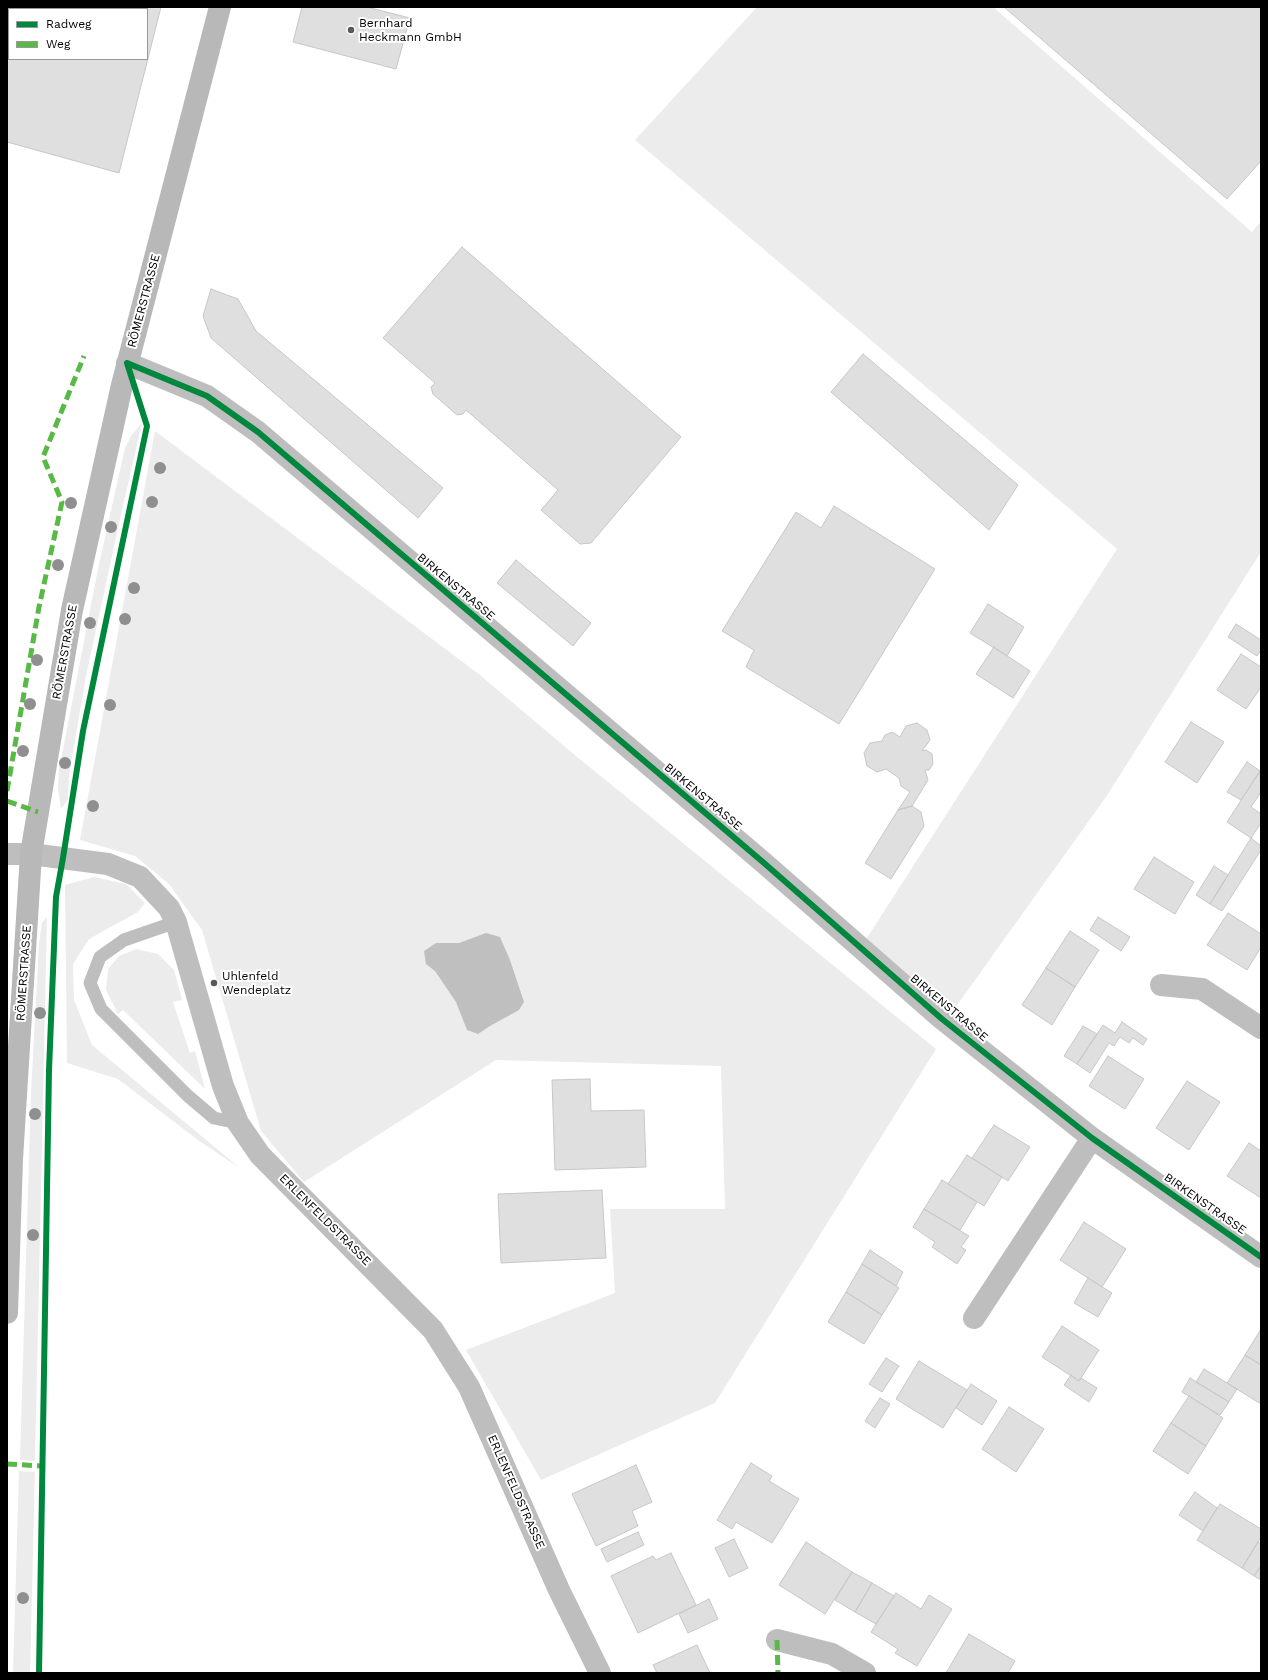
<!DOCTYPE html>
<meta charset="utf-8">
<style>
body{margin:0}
#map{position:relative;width:1268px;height:1680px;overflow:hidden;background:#fff;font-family:"Work Sans",sans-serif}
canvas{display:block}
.frame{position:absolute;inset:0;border:8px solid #000;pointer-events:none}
.legend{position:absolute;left:8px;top:8px;width:140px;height:52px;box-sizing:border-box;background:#fff;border:1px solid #999;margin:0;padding:5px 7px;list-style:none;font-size:12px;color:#000}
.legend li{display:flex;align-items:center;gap:8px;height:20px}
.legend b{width:20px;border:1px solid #999}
</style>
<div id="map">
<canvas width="1268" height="1680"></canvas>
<div class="frame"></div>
<ul class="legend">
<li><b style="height:5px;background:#00873e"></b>Radweg</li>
<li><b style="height:5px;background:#58b947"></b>Weg</li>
</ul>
</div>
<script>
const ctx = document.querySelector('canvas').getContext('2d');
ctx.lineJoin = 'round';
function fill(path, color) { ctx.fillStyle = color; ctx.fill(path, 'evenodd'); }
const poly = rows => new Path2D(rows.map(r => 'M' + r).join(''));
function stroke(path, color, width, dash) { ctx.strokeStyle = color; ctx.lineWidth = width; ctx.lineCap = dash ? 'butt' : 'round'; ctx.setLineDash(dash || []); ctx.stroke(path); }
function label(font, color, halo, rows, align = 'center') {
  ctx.font = font + ' "Work Sans",sans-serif'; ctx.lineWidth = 4; ctx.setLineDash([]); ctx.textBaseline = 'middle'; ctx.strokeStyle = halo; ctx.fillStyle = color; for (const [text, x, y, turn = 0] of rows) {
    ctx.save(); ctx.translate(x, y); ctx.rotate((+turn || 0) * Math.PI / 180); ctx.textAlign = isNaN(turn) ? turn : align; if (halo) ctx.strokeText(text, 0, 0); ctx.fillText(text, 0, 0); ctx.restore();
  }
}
fill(poly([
 [757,7,993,7,1252,232,1261,221,1261,552,1106,797,950,1015,863,944,1117,549,635,140],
 [142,423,120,519,86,676,69,775,68,800,61,809,58,789,59,770,98,569,125,448,131,436],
 [155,431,480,675,576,756,936,1049,715,1403,541,1480,466,1350,615,1293,610,1209,725,1209,721,1066,496,1060,304,1182,261,1131,202,930,169,884,135,856,80,840],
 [94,877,126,884,145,903,138,912,89,939,73,964,74,1000,92,1045,241,1169,198,1140,118,1079,67,1063,65,885],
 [47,918,35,1461,20,1460,31,1092,39,943,42,922],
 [136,949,158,954,174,970,182,1000,173,1002,190,1053,195,1051,205,1089,123,1010,118,1014,106,990,108,969,119,956],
 [19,1471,35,1472,30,1673,13,1673]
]), '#ececec');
fill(poly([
 [486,933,500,937,510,960,524,1002,519,1010,490,1026,478,1034,467,1030,456,1002,435,971,426,964,424,951,436,943,459,943]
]), '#bfbfbf');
const building = poly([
 [18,7,161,7,119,173,7,142,7,51,9,43,9,59,147,59,147,9,18,9,18,7],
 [302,7,367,7,410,18,396,69,293,42,302,7],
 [1004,7,1261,7,1261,161,1227,199,1004,7],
 [462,247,681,437,591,543,580,544,541,510,558,490,466,410,463,414,457,415,433,394,431,387,435,383,383,338,462,247],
 [211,289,238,299,256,331,443,488,418,518,211,338,203,316,211,289],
 [863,354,1018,485,989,530,831,392,863,354],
 [834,506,935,569,839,724,746,667,754,650,722,631,796,512,821,528,834,506],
 [516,560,591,623,573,646,497,583,516,560],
 [988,604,1024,627,1007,656,970,633,988,604],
 [1236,624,1261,640,1261,650,1257,656,1228,637,1236,624],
 [994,647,1030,671,1013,698,976,674,994,647],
 [1241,654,1261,667,1261,687,1246,709,1217,690,1241,654],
 [1191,722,1224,742,1197,783,1165,762,1191,722],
 [917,723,927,730,930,740,922,751,926,750,932,754,933,764,929,770,925,770,928,780,912,806,898,810,910,792,901,786,899,778,886,769,877,772,867,766,864,753,870,743,882,741,885,735,892,732,900,737,906,726,917,723],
 [1247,762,1260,771,1241,800,1227,792,1247,762],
 [1260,771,1261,792,1251,807,1261,814,1261,823,1251,838,1227,822,1260,771],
 [912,806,921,812,924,826,891,879,865,863,898,810,912,806],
 [1251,838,1261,846,1261,850,1222,911,1210,904,1251,838],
 [1154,857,1194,882,1175,914,1134,889,1154,857],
 [1214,866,1228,875,1210,904,1196,895,1214,866],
 [1228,913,1261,934,1261,947,1247,970,1207,945,1228,913],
 [1098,917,1130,937,1121,951,1090,930,1098,917],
 [1070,931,1099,950,1075,987,1046,968,1070,931],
 [1046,968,1075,987,1052,1025,1022,1005,1046,968],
 [1122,1022,1147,1039,1143,1045,1133,1038,1129,1043,1120,1037,1114,1046,1109,1043,1090,1073,1077,1064,1103,1025,1115,1033,1122,1022],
 [1083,1026,1097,1034,1077,1064,1064,1056,1083,1026],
 [1108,1056,1144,1079,1125,1109,1089,1086,1108,1056],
 [590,1079,591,1111,644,1110,646,1167,555,1170,552,1080,590,1079],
 [1187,1081,1220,1102,1189,1150,1156,1128,1187,1081],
 [994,1125,1030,1147,1008,1181,972,1158,994,1125],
 [1249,1143,1261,1151,1261,1198,1227,1176,1249,1143],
 [967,1155,1002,1177,984,1206,948,1184,967,1155],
 [942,1180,977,1202,960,1230,924,1209,942,1180],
 [602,1190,606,1258,501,1263,498,1194,602,1190],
 [924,1209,969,1236,961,1247,966,1250,957,1264,932,1247,935,1242,913,1227,924,1209],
 [1084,1222,1126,1249,1102,1287,1060,1260,1084,1222],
 [870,1250,903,1272,896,1286,862,1264,870,1250],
 [862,1264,899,1288,882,1315,846,1292,862,1264],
 [1088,1278,1112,1293,1098,1317,1074,1303,1088,1278],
 [846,1292,882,1315,864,1344,828,1322,846,1292],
 [1062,1326,1099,1350,1079,1381,1042,1357,1062,1326],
 [1261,1329,1261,1365,1245,1355,1261,1329],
 [1245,1355,1261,1365,1261,1404,1227,1383,1245,1355],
 [886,1358,899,1366,882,1392,869,1384,886,1358],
 [919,1361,967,1390,943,1428,896,1399,919,1361],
 [1204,1369,1237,1389,1229,1402,1196,1382,1204,1369],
 [1071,1375,1079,1381,1081,1378,1097,1388,1089,1402,1064,1385,1071,1375],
 [1190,1378,1229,1402,1220,1415,1182,1392,1190,1378],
 [971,1384,997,1401,982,1425,956,1408,971,1384],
 [1189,1396,1223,1418,1206,1446,1171,1423,1189,1396],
 [880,1398,890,1404,875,1428,865,1421,880,1398],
 [1009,1407,1044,1429,1016,1472,982,1449,1009,1407],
 [1171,1423,1206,1446,1188,1474,1153,1451,1171,1423],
 [751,1463,772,1476,769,1481,799,1499,772,1543,736,1522,732,1529,717,1520,751,1463],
 [636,1465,652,1502,632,1511,638,1526,596,1546,572,1494,636,1465],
 [1195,1492,1217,1508,1203,1531,1179,1515,1195,1492],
 [1220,1504,1261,1529,1261,1537,1242,1568,1197,1540,1220,1504],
 [638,1532,644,1545,607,1562,601,1549,638,1532],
 [734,1539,748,1568,729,1577,715,1548,734,1539],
 [806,1542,852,1572,825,1614,779,1585,806,1542],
 [1258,1542,1261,1544,1261,1566,1254,1576,1242,1568,1258,1542],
 [671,1553,696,1605,638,1633,611,1576,653,1556,656,1560,671,1553],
 [1261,1566,1261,1580,1254,1576,1261,1566],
 [852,1572,872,1583,855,1612,835,1600,852,1572],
 [872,1583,894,1596,876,1624,855,1612,872,1583],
 [896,1593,921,1609,929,1595,952,1609,917,1666,895,1653,898,1649,871,1632,896,1593],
 [709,1599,718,1619,688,1633,679,1614,709,1599],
 [969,1634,1015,1661,1008,1673,946,1673,969,1634],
 [697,1645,710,1673,657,1673,653,1665,697,1645]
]);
fill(building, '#dfdfdf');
stroke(building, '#c7c7c7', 1);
stroke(poly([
 [176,922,124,940,100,957,90,983,101,1009,188,1096,214,1118,238,1123]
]), '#bebebe', 13);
stroke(poly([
 [127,363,207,396,258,432,764,863,942,1019,1092,1138,1261,1257],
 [7,854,31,854,108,864,140,877,169,908,176,922,223,1086,238,1123,260,1155,433,1330,469,1387,559,1590,600,1673],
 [1161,985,1202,989,1261,1028],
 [974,1318,1092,1138],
 [777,1640,832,1654,865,1673]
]), '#bebebe', 22);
stroke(poly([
 [7,1313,12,1159,31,854,38,812,72,610,122,385,220,7]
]), '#b8b8b8', 22);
stroke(poly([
 [7,791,39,607,62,502,43,457,84,356],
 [7,801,38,812],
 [7,1464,42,1466],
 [777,1640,778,1673]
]), '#58b947', 5, [10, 5]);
stroke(poly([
 [127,363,207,396,258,432,764,863,942,1019,1092,1138,1261,1257],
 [39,1673,49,1070,56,897,63,858,83,731,147,426,127,363]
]), '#00873e', 6);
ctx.fillStyle = '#8f8f8f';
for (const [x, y] of [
 [160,468],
 [152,502],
 [71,503],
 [111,527],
 [58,565],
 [134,588],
 [125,619],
 [90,623],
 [37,660],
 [30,704],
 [110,705],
 [23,751],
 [65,763],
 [93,806],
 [40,1013],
 [35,1114],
 [33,1235],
 [23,1598]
]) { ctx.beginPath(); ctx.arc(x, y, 6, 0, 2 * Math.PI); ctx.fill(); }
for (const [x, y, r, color] of [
 [351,30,4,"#595959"],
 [214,983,4,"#595959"]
]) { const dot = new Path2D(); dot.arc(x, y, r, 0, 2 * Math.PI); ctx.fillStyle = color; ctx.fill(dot); stroke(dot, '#fff', 1.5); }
label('12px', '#000', '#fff', [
 ["Bernhard",359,23],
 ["Heckmann GmbH",359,37],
 ["Uhlenfeld",222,976],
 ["Wendeplatz",222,990]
], 'left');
label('12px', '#000', '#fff', [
 ["RÖMERSTRASSE",144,301,-75],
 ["BIRKENSTRASSE",456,587,40],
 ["RÖMERSTRASSE",65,652,-80],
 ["BIRKENSTRASSE",703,797,40],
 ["RÖMERSTRASSE",24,973,-86],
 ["BIRKENSTRASSE",949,1008,40],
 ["BIRKENSTRASSE",1205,1204,35],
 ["ERLENFELDSTRASSE",325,1220,45],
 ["ERLENFELDSTRASSE",516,1492,66]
]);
</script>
